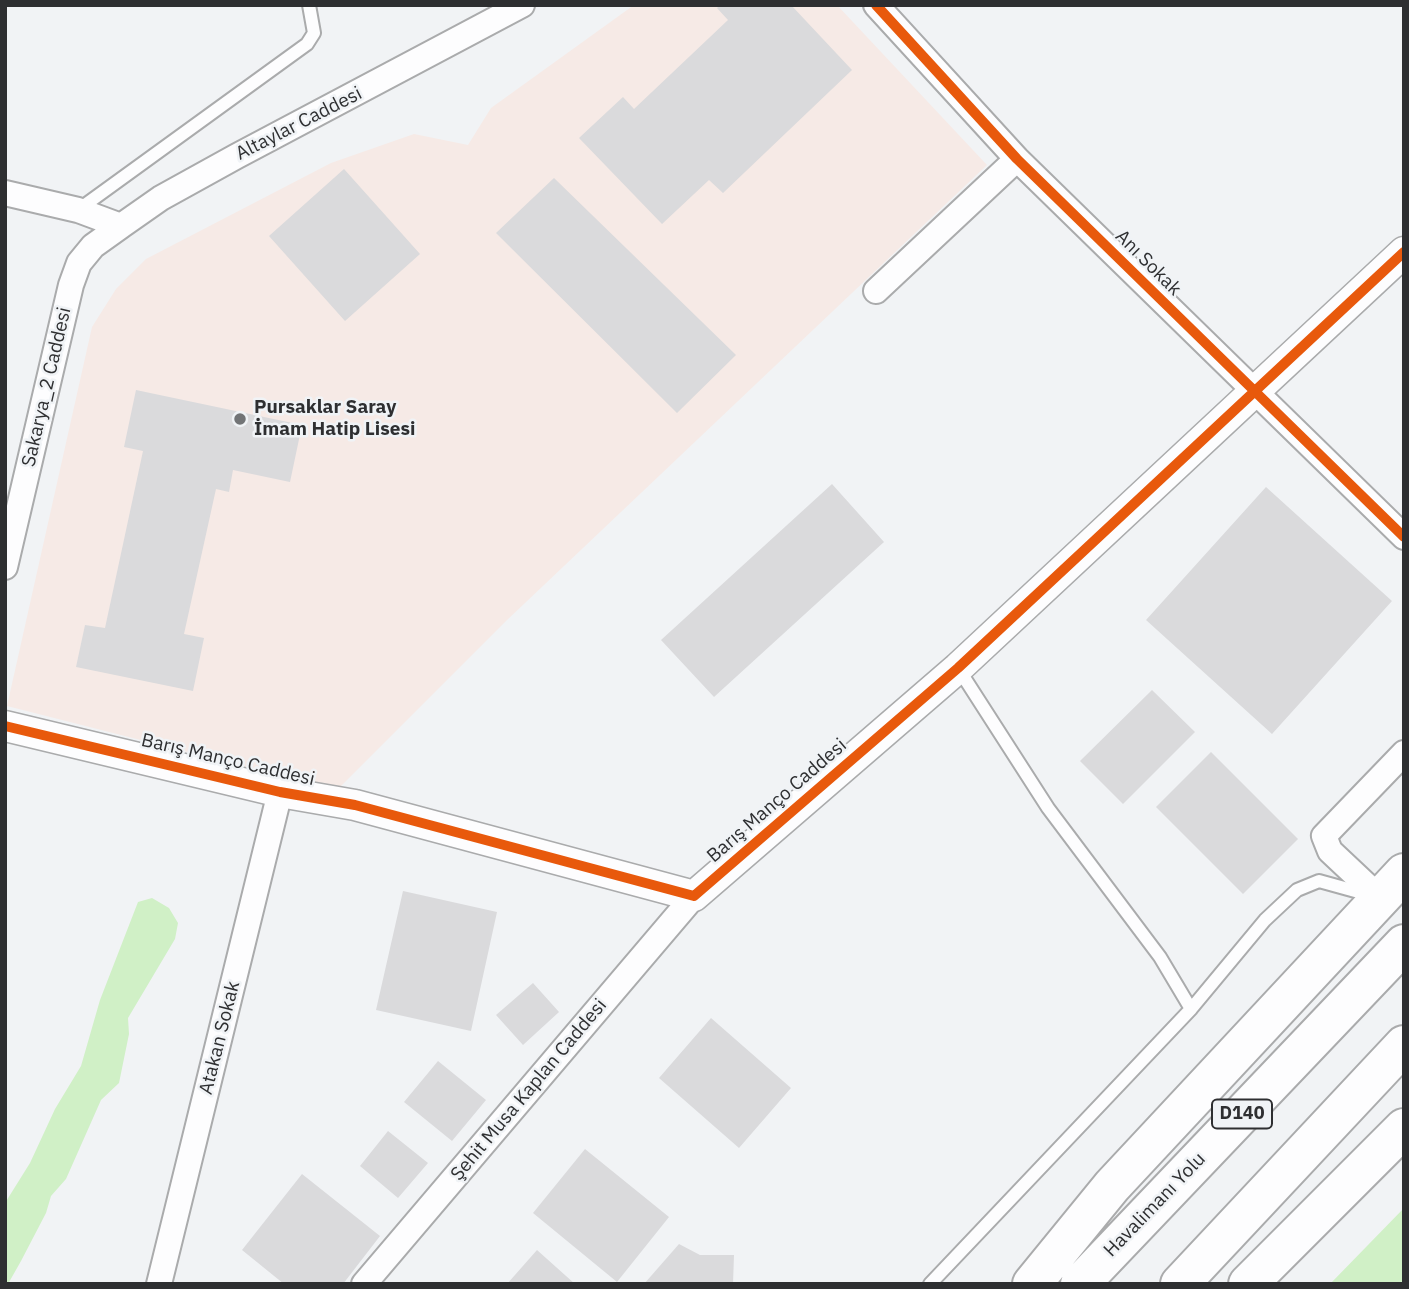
<!DOCTYPE html>
<meta charset="utf-8">
<style>
body{margin:0}
#map{position:relative;width:1409px;height:1289px;overflow:hidden;background:#f1f3f5;font-family:"IBM Plex Sans",sans-serif}
canvas{display:block}
.frame{position:absolute;inset:0;border:7px solid #2e2f31;pointer-events:none}
</style>
<div id="map">
<canvas width="1409" height="1289"></canvas>
<div class="frame"></div>
</div>
<script>
const ctx = document.querySelector('canvas').getContext('2d');
ctx.lineJoin = 'round';
function fill(path, color) { ctx.fillStyle = color; ctx.fill(path, 'evenodd'); }
const poly = rows => new Path2D(rows.map(r => 'M' + r).join(''));
function stroke(path, color, width, dash) { ctx.strokeStyle = color; ctx.lineWidth = width; ctx.lineCap = dash ? 'butt' : 'round'; ctx.setLineDash(dash || []); ctx.stroke(path); }
function label(font, color, halo, rows, align = 'center') {
  ctx.font = font + ' "IBM Plex Sans",sans-serif'; ctx.lineWidth = 5; ctx.setLineDash([]); ctx.textBaseline = 'middle'; ctx.strokeStyle = halo; ctx.fillStyle = color; for (const [text, x, y, turn = 0] of rows) {
    ctx.save(); ctx.translate(x, y); ctx.rotate((+turn || 0) * Math.PI / 180); ctx.textAlign = isNaN(turn) ? turn : align; if (halo) ctx.strokeText(text, 0, 0); ctx.fillText(text, 0, 0); ctx.restore();
  }
}
fill(poly([
 [634,5,837,5,987,165,506,621,337,790,7,706,92,327,116,289,146,259,331,163,414,134,468,145,491,108]
]), '#f6eae6');
fill(poly([
 [152,898,169,908,178,923,175,939,128,1018,129,1034,119,1083,101,1100,66,1179,51,1196,46,1213,21,1261,8,1284,5,1284,5,1203,30,1163,55,1109,81,1066,100,1000,138,902],
 [1404,1208,1404,1284,1330,1284]
]), '#d0f0c6');
fill(poly([
 [720,5,791,5,852,70,723,193,709,180,662,224,579,138,623,97,634,109,728,20,717,8],
 [344,169,420,254,345,321,269,236],
 [554,178,736,355,677,413,496,233],
 [136,390,302,425,290,482,233,470,229,492,216,489,184,634,204,638,193,691,76,667,85,625,105,628,143,451,124,447],
 [832,484,884,542,714,697,661,640],
 [1266,487,1392,601,1272,734,1146,620],
 [1152,690,1195,732,1123,804,1080,761],
 [1211,752,1298,839,1243,894,1156,807],
 [403,891,497,912,471,1031,376,1010],
 [533,983,559,1012,523,1045,496,1015],
 [711,1018,791,1088,739,1148,659,1078],
 [438,1061,486,1100,452,1141,404,1102],
 [388,1131,428,1163,398,1198,360,1166],
 [585,1149,669,1217,617,1282,533,1213],
 [302,1174,380,1236,343,1284,284,1284,242,1250],
 [679,1244,700,1255,734,1255,733,1284,644,1284],
 [537,1250,575,1284,507,1284]
]), '#dadadc');
const service = poly([
 [78,210,307,44,314,33,309,5],
 [958,668,1048,808,1160,957,1191,1009],
 [930,1284,1191,1009,1265,920,1297,890,1319,881,1366,894]
]);
const minor = poly([
 [876,5,1017,159,1404,537],
 [5,193,78,210,121,226,161,198,237,156,522,5],
 [876,291,1017,159],
 [5,567,71,285,79,263,93,246,121,226],
 [1380,898,1330,851,1324,836,1404,753],
 [159,1284,280,792],
 [364,1284,694,896]
]);
const tertiary = poly([
 [5,726,280,792,355,805,694,896,958,668,1404,252]
]);
const trunk = poly([
 [1032,1284,1112,1186,1404,873],
 [1080,1284,1404,944],
 [1180,1284,1404,1045],
 [1248,1284,1404,1128]
]);
stroke(service, '#aaabac', 16);
stroke(minor, '#aaabac', 28);
stroke(tertiary, '#aaabac', 33);
stroke(trunk, '#aaabac', 42);
stroke(service, '#fdfdfe', 12);
stroke(minor, '#fdfdfe', 24);
stroke(tertiary, '#fdfdfe', 30);
stroke(trunk, '#fdfdfe', 38);
stroke(poly([
 [876,5,1017,159,1404,537],
 [5,726,280,792,355,805,694,896,958,668,1404,252]
]), '#e8590c', 10);
for (const [x, y, r, color] of [
 [240,419,7,"#727476"]
]) { const dot = new Path2D(); dot.arc(x, y, r, 0, 2 * Math.PI); ctx.fillStyle = color; ctx.fill(dot); stroke(dot, '#f0f3f6', 2.5); }
for (const [x, y, w] of [
 [1242,1114,60]
]) { const box = new Path2D(); box.roundRect(x - w / 2, y - 14.5, w, 29, 5); ctx.fillStyle = '#f0f3f6'; ctx.fill(box); stroke(box, '#2e2f31', 2); }
label('bold 18px', '#2e2f31', null, [
 ["D140",1242,1114]
]);
label('19px', '#2e2f31', '#f0f3f6', [
 ["Altaylar Caddesi",299,124,-27],
 ["Anı Sokak",1148,263,45],
 ["Sakarya_2 Caddesi",47,387,-77],
 ["Barış Manço Caddesi",228,760,13],
 ["Barış Manço Caddesi",777,801,-41],
 ["Atakan Sokak",220,1038,-76],
 ["Şehit Musa Kaplan Caddesi",529,1090,-50],
 ["Havalimanı Yolu",1155,1205,-46]
]);
label('bold 19px', '#2e2f31', '#f0f3f6', [
 ["Pursaklar Saray",254,408],
 ["İmam Hatip Lisesi",254,430]
], 'left');
</script>
